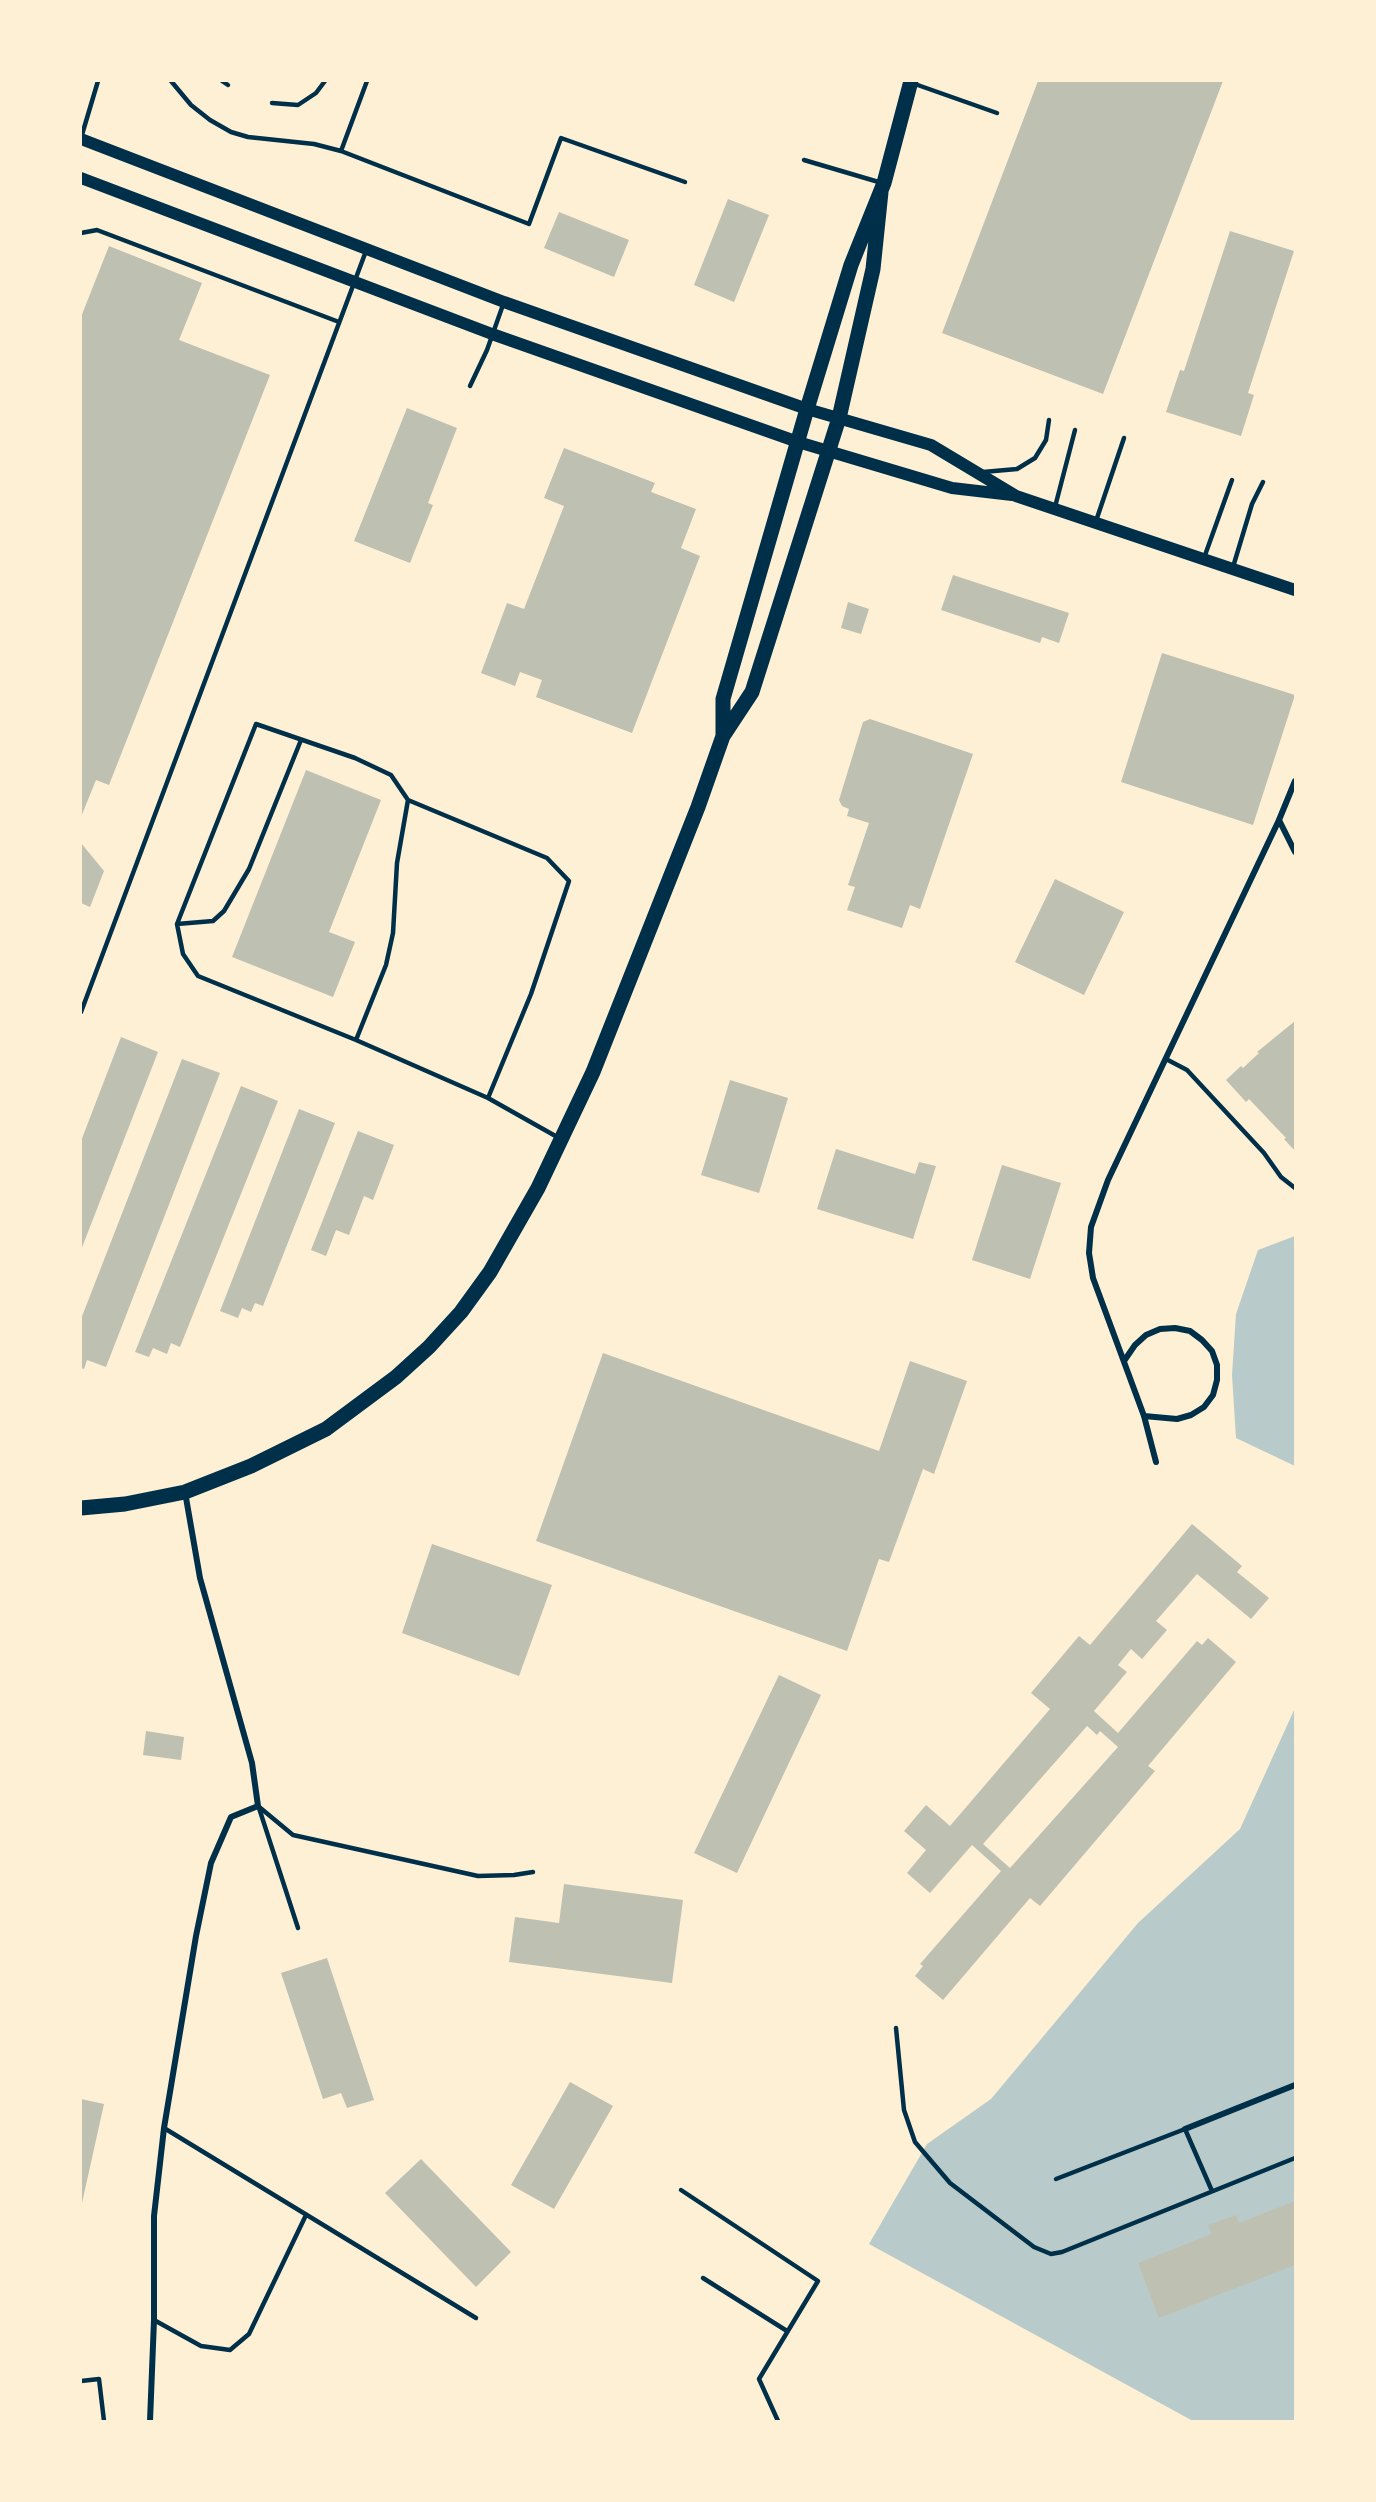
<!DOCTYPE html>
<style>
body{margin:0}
#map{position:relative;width:1376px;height:2502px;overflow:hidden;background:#fdf0d5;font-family:Cabin,sans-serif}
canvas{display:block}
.frame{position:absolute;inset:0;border:82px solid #fdf0d5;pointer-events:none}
</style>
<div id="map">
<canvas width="1376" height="2502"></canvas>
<div class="frame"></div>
</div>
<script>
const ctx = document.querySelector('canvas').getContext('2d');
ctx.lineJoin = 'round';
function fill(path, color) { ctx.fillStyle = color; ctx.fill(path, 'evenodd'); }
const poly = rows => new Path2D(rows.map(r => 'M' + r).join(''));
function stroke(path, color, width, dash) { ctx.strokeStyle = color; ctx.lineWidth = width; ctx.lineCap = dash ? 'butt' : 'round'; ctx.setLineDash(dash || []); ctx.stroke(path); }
fill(poly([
 [1295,1236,1295,1466,1236,1438,1232,1375,1236,1314,1258,1250],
 [1295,1708,1295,2421,1193,2421,869,2244,927,2144,991,2099,1138,1923,1240,1829]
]), '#b9caca');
fill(poly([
 [1038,81,1223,81,1103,394,942,333],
 [728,199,769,215,734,302,694,285],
 [559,212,629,240,614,277,544,248],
 [1230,231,1294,251,1248,393,1254,395,1241,436,1166,412,1180,370,1184,371],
 [109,246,202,283,179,340,270,375,109,785,96,780,81,817,81,317],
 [407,408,457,428,428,503,433,505,410,563,354,541],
 [564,448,655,483,651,492,696,509,681,548,700,556,632,733,536,697,542,680,520,672,515,686,481,673,507,603,524,609,564,506,544,498],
 [953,575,1069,613,1059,643,1042,637,1040,643,941,610],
 [848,602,869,609,861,634,841,628],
 [1162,653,1295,695,1253,825,1121,782],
 [870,719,973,754,920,909,910,905,902,928,847,910,855,887,848,885,869,823,847,816,849,809,842,806,839,800,863,722],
 [306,770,381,800,329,932,355,942,333,997,232,957],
 [81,843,104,871,90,907,81,903],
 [1055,879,1124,912,1084,995,1015,962],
 [1295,1021,1295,1151,1284,1139,1286,1138,1249,1099,1246,1102,1226,1080,1241,1066,1243,1068,1259,1053,1257,1052],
 [121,1037,158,1052,81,1250,81,1141],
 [182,1059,220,1073,106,1367,87,1360,84,1369,81,1368,81,1319],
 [730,1080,788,1098,759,1193,701,1175],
 [241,1086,278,1101,180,1347,171,1343,167,1354,153,1348,149,1357,135,1352],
 [299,1109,335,1123,263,1306,255,1303,251,1312,242,1308,238,1318,220,1311],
 [358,1131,394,1145,373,1200,364,1196,349,1235,336,1230,326,1256,311,1250],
 [836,1149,915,1174,919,1162,936,1166,913,1239,817,1209],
 [1002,1165,1061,1183,1030,1279,972,1260],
 [603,1353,879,1451,910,1361,967,1381,934,1474,923,1469,889,1562,879,1559,847,1651,536,1541],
 [1192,1524,1242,1566,1237,1572,1269,1598,1251,1619,1197,1574,1156,1621,1167,1630,1142,1659,1131,1649,1118,1665,1127,1672,1094,1711,1118,1733,1197,1641,1202,1645,1208,1638,1236,1662,1148,1766,1155,1771,1040,1906,1030,1898,943,2000,915,1976,923,1966,920,1964,1001,1871,972,1845,930,1893,907,1873,926,1850,904,1831,926,1805,950,1826,1050,1709,1031,1693,1079,1636,1090,1645],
 [1087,1726,1097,1735,1100,1731,1118,1747,1010,1868,983,1844],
 [432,1544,552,1585,519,1676,402,1633],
 [779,1675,821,1695,737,1873,694,1853],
 [146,1731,184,1737,181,1760,143,1755],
 [564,1884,683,1900,672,1983,509,1962,515,1917,559,1923],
 [327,1958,374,2100,347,2108,341,2093,323,2099,281,1973],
 [570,2082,613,2106,554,2209,511,2185],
 [81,2099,104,2104,82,2203,81,2203],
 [421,2159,511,2252,476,2287,385,2193],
 [1295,2201,1295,2265,1159,2318,1138,2263,1212,2234,1208,2225,1236,2215,1239,2223]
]), '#bec0b2');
stroke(poly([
 [171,81,191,105,210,120,231,132,248,137,314,144,341,151,529,224,561,138,685,182],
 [222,81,228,85],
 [912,83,997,113],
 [272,103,298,105,316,93,325,81],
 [81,138,98,81],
 [341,151,367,81],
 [804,160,882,183],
 [81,233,97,230,339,322],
 [470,386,487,350,504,302],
 [983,472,1017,469,1035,458,1046,440,1049,420],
 [1055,507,1075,430],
 [1096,521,1124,438],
 [1204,558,1232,480],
 [1233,567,1252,504,1263,482],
 [177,924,213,921,224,911,249,869,301,740],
 [81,1012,366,251],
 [356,1040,386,965,393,933,397,863,408,800,391,775,355,758,256,724,177,924,183,954,198,976,356,1040,488,1098,531,994,569,881,547,858,408,800],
 [1166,1059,1187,1070,1264,1153,1281,1177,1295,1188],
 [488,1098,559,1138],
 [258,1806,293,1835,478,1876,514,1875,533,1872],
 [259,1808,298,1928],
 [896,2028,904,2110,915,2142,950,2183,1034,2247,1051,2254,1062,2252,1295,2158],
 [164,2128,476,2318],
 [1056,2179,1185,2129,1212,2191],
 [681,2190,818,2281,759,2379,778,2421],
 [703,2278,787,2331],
 [154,2320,201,2346,230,2350,249,2334,306,2215],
 [81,2381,99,2379,104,2421]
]), '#003049', 4.5);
stroke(poly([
 [1279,820,1295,852],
 [1124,1361,1135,1345,1146,1335,1160,1329,1175,1328,1190,1331,1202,1340,1212,1351,1217,1365,1217,1380,1213,1395,1204,1407,1191,1415,1177,1419,1144,1416],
 [1156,1462,1144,1416,1093,1278,1089,1253,1091,1227,1108,1180,1279,820,1295,781],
 [1185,2129,1295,2085],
 [150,2421,154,2320,154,2216,164,2128,196,1936,211,1863,231,1817,258,1806,252,1763,200,1578,185,1492]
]), '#003049', 6);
stroke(poly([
 [81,139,504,302,807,409,931,445,1016,496,1295,590],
 [81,178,492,334,798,442,952,488,1012,495]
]), '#003049', 12);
stroke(poly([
 [723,736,723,699,807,409,851,265,884,183,911,81],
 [81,1508,125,1504,185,1492,251,1466,326,1429,396,1377,429,1347,461,1312,490,1272,538,1188,593,1072,698,807,723,736,752,692,839,418,873,269,881,192]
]), '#003049', 15);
</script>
